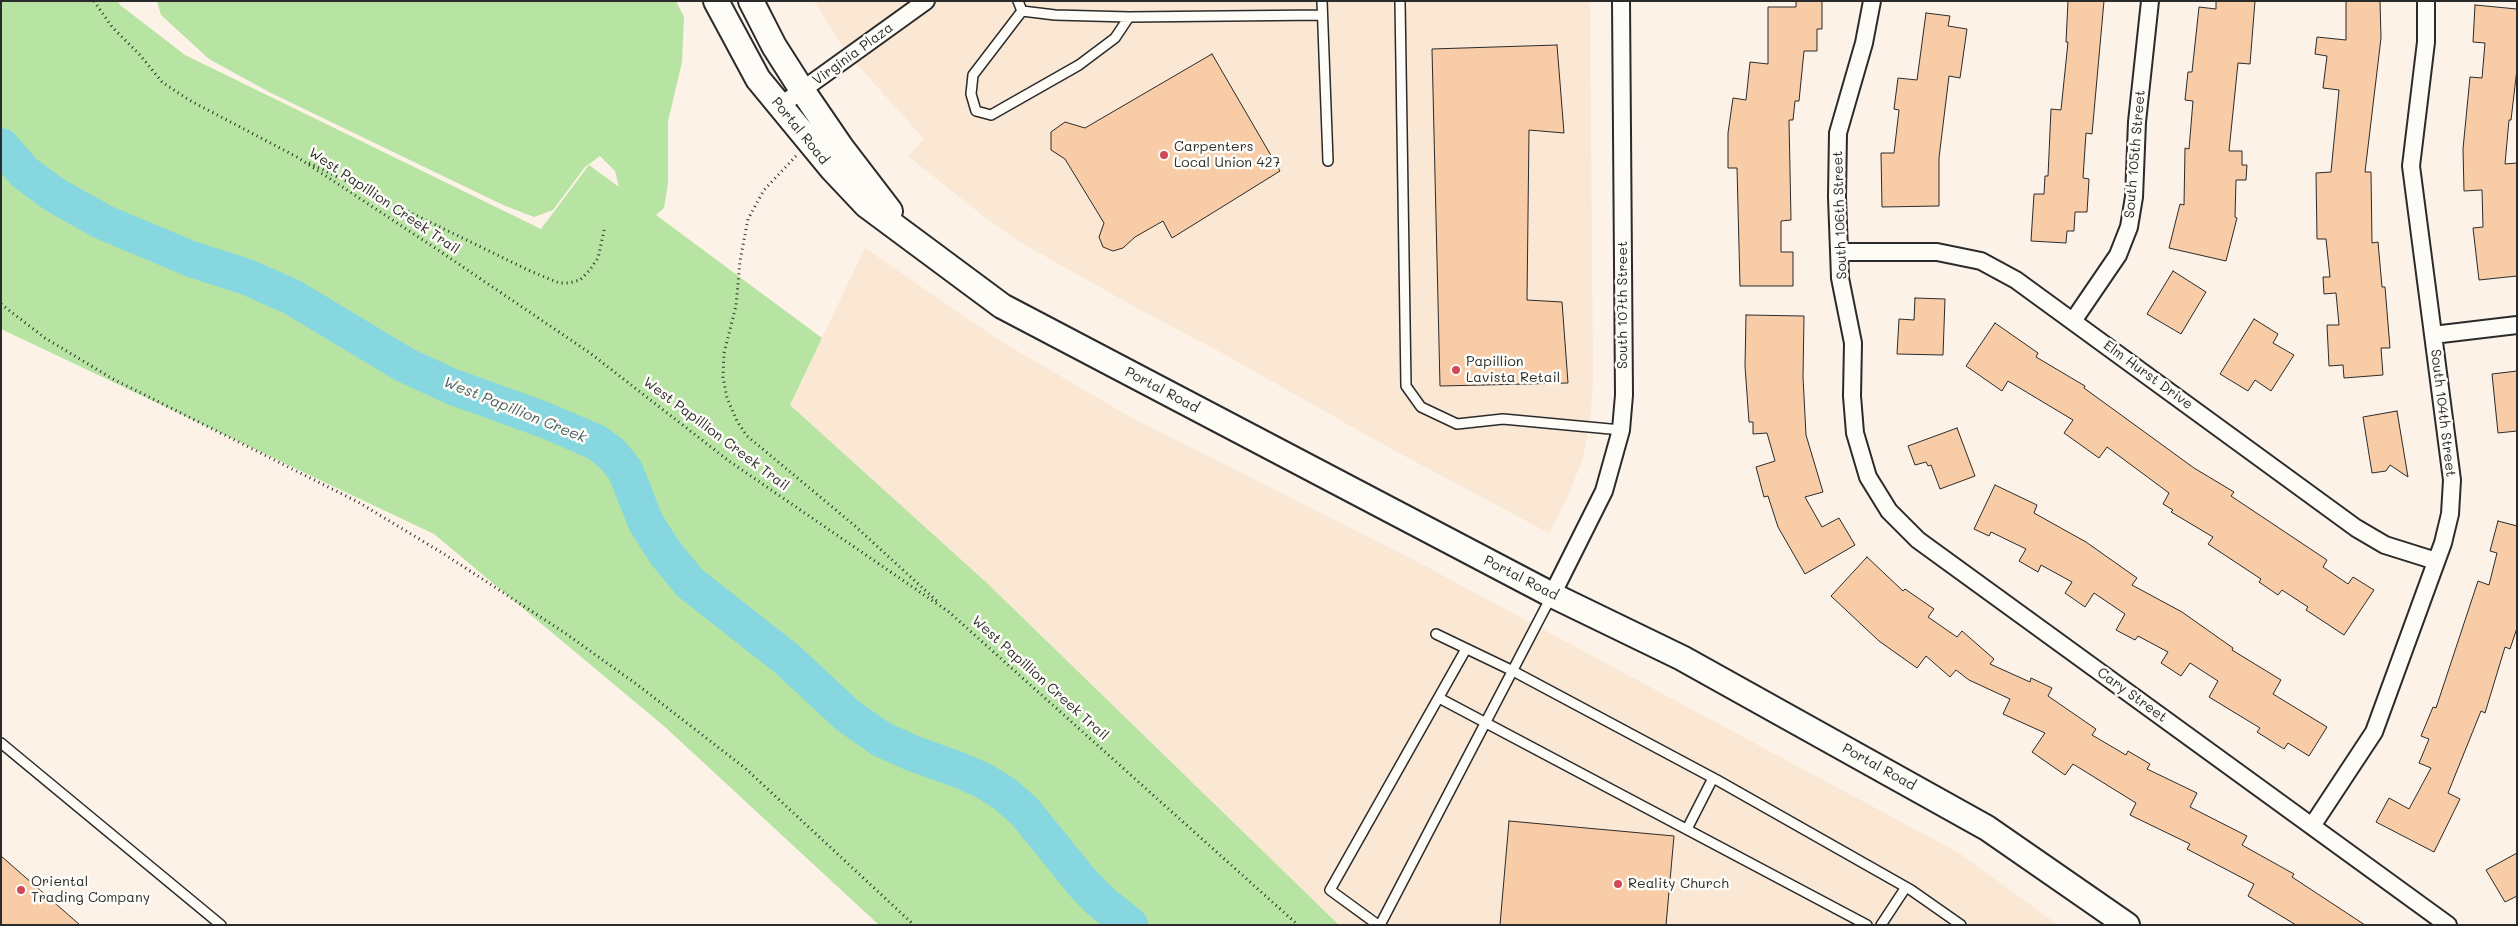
<!DOCTYPE html>
<style>
body{margin:0}
#map{position:relative;width:2518px;height:926px;overflow:hidden;background:#fcf2e7;font-family:Mali,sans-serif}
canvas{display:block}
.frame{position:absolute;inset:0;border:2px solid #2b2b2b;pointer-events:none}
</style>
<div id="map">
<canvas width="2518" height="926"></canvas>
<div class="frame"></div>
</div>
<script>
const ctx = document.querySelector('canvas').getContext('2d');
ctx.lineJoin = 'round';
function fill(path, color) { ctx.fillStyle = color; ctx.fill(path, 'evenodd'); }
const poly = rows => new Path2D(rows.map(r => 'M' + r).join(''));
function stroke(path, color, width, dash) { ctx.strokeStyle = color; ctx.lineWidth = width; ctx.lineCap = dash ? 'butt' : 'round'; ctx.setLineDash(dash || []); ctx.stroke(path); }
function label(font, color, halo, rows, align = 'center') {
  ctx.font = font + ' Mali,sans-serif'; ctx.lineWidth = 5; ctx.setLineDash([]); ctx.textBaseline = 'middle'; ctx.strokeStyle = halo; ctx.fillStyle = color; for (const [text, x, y, turn = 0] of rows) {
    ctx.save(); ctx.translate(x, y); ctx.rotate((+turn || 0) * Math.PI / 180); ctx.textAlign = isNaN(turn) ? turn : align; if (halo) ctx.strokeText(text, 0, 0); ctx.fillText(text, 0, 0); ctx.restore();
  }
}
fill(poly([
 [814,1,1590,1,1593,381,1590,422,1582,461,1567,498,1549,533,1386,446,1224,354,1142,311,1020,242,982,215,908,156,924,139,846,52],
 [865,248,997,339,1132,418,1412,559,1959,853,2058,925,1339,925,987,583,790,405]
]), '#fae7d4');
fill(poly([
 [1,1,118,1,120,5,185,55,541,229,589,165,619,187,615,171,600,156,585,167,553,210,534,217,503,205,269,92,209,59,161,15,157,1,676,1,684,17,682,62,668,121,668,183,664,208,656,215,822,338,790,405,987,583,1339,925,879,925,665,727,434,534,1,329]
]), '#b7e4a2');
stroke(poly([
 [1,146,25,173,55,195,103,222,191,259,247,277,292,297,405,365,453,387,542,419,596,442,612,454,625,470,646,523,666,554,690,583,788,660,847,715,881,739,912,753,959,770,984,781,1005,794,1025,812,1081,881,1099,900,1130,925]
]), '#86d7df', 36);
const building = poly([
 [1796,1,1822,1,1822,29,1817,29,1817,51,1804,51,1799,101,1795,101,1793,120,1789,120,1791,220,1781,221,1781,252,1793,252,1793,286,1740,286,1737,168,1728,168,1728,133,1733,98,1746,100,1750,62,1768,64,1768,7,1796,7,1796,1],
 [2068,1,2104,1,2092,134,2086,133,2083,178,2089,179,2087,212,2075,212,2074,231,2067,231,2066,243,2031,241,2034,194,2044,194,2045,176,2048,176,2051,109,2061,110,2068,42,2066,42,2068,1],
 [2216,1,2255,1,2250,64,2238,63,2229,151,2242,151,2242,165,2247,165,2246,180,2236,180,2235,217,2237,218,2226,261,2169,248,2180,204,2184,205,2185,148,2189,149,2193,101,2185,100,2188,72,2192,72,2199,7,2216,9,2216,1],
 [2346,1,2380,1,2381,38,2365,172,2371,172,2372,243,2378,242,2382,287,2385,287,2390,348,2381,348,2383,375,2344,378,2343,365,2329,366,2327,325,2339,325,2336,293,2324,294,2323,277,2330,277,2326,239,2317,239,2316,173,2331,172,2339,90,2323,88,2327,56,2315,54,2317,37,2346,40,2346,1],
 [2475,5,2517,9,2517,69,2511,120,2509,120,2505,164,2517,163,2517,276,2479,280,2473,228,2483,227,2482,190,2464,191,2463,149,2470,77,2482,78,2485,43,2473,42,2475,5],
 [1926,13,1950,16,1948,26,1967,29,1960,78,1949,76,1939,158,1939,206,1882,207,1881,153,1894,153,1899,110,1894,109,1898,78,1917,80,1926,13],
 [1557,45,1564,133,1529,130,1527,300,1562,302,1568,383,1440,386,1432,49,1557,45],
 [1212,54,1280,171,1172,238,1163,221,1135,237,1123,248,1113,251,1103,247,1099,237,1104,223,1065,159,1051,150,1051,132,1065,122,1085,128,1212,54],
 [2173,271,2206,292,2181,334,2147,314,2173,271],
 [1915,298,1945,299,1943,355,1897,354,1899,319,1914,320,1915,298],
 [1746,315,1804,316,1803,377,1806,435,1823,492,1805,497,1822,527,1839,518,1855,545,1805,574,1778,527,1768,496,1764,497,1756,467,1775,461,1767,433,1753,434,1753,422,1749,422,1745,366,1746,315],
 [2254,319,2278,334,2273,343,2294,355,2271,391,2255,380,2248,391,2220,374,2254,319],
 [1995,323,2038,353,2036,357,2085,386,2084,388,2194,468,2234,492,2231,496,2327,560,2323,567,2348,584,2353,577,2374,590,2344,635,2306,610,2308,607,2282,590,2278,595,2259,582,2261,579,2208,544,2213,537,2171,512,2173,510,2163,504,2169,493,2107,447,2099,458,2064,433,2073,420,2008,381,2002,391,1966,366,1995,323],
 [2517,371,2517,431,2498,433,2492,374,2517,371],
 [2397,411,2408,477,2390,465,2386,471,2372,473,2363,417,2397,411],
 [1957,428,1975,476,1940,489,1931,465,1928,466,1926,462,1915,465,1908,446,1957,428],
 [1995,485,2037,505,2034,513,2086,542,2137,578,2132,585,2182,612,2233,648,2232,650,2281,680,2273,694,2327,727,2309,756,2288,743,2284,749,2257,732,2260,728,2209,697,2218,681,2190,663,2181,676,2161,663,2168,652,2138,636,2135,640,2116,630,2125,614,2094,593,2085,607,2065,593,2072,582,2041,565,2038,572,2019,561,2026,549,1991,532,1989,536,1974,529,1995,485],
 [2498,521,2517,526,2517,628,2510,649,2505,647,2485,713,2481,711,2448,793,2460,799,2434,852,2376,822,2389,798,2409,809,2431,768,2419,763,2429,739,2421,736,2433,707,2436,708,2478,581,2489,585,2497,553,2490,551,2498,521],
 [1867,557,1903,591,1905,589,1934,609,1928,617,1957,637,1962,631,1994,659,1990,664,2030,682,2031,678,2052,688,2048,696,2096,729,2092,735,2126,755,2128,751,2150,764,2147,769,2197,793,2190,807,2247,836,2242,845,2294,874,2292,877,2365,925,2296,925,2248,896,2254,884,2187,849,2190,844,2130,815,2136,803,2073,764,2065,775,2032,752,2045,733,2003,714,2010,699,1969,680,1956,670,1950,677,1926,656,1917,668,1879,641,1831,596,1867,557],
 [1509,821,1674,836,1666,925,1500,925,1509,821],
 [2517,853,2517,896,2505,902,2486,870,2517,853],
 [1,856,80,925,1,925,1,856]
]);
fill(building, '#f7cca6');
stroke(building, '#2b2b2b', 1);
const lane = poly([
 [1018,1,1022,11,1055,15,1129,17,1322,15],
 [1322,1,1328,161],
 [1400,1,1406,386,1421,407,1457,424,1503,419,1621,430],
 [1022,11,973,75,971,94,976,111,991,115,1079,65,1115,38,1129,17],
 [1436,634,1513,671,1717,780,1911,890,1961,925],
 [1439,698,1867,925],
 [1,743,221,925],
 [1687,829,1713,778],
 [1378,925,1330,890,1466,649],
 [1380,925,1552,595],
 [1881,925,1906,887]
]);
const street = poly([
 [1872,1,1864,43,1838,133,1837,197,1840,278,1853,343,1852,396,1855,433,1868,477,1889,511,1918,540,2448,925],
 [780,106,926,1],
 [1839,252,1937,252,1981,261,2016,280,2356,528,2385,545,2436,561],
 [2073,321,2118,255,2129,227,2134,197,2137,122,2150,1],
 [2433,335,2517,325],
 [1552,595,1604,491,1621,430,1624,395,1621,1],
 [2312,826,2374,732,2443,543,2450,514,2452,480,2411,166,2426,42,2426,1]
]);
const secondary = poly([
 [716,1,758,79,833,170,866,205,1002,306,1552,595,1682,658,1987,828,2127,925],
 [751,1,774,46,802,90,841,147,890,211]
]);
stroke(lane, '#2b2b2b', 12);
stroke(street, '#2b2b2b', 20);
stroke(secondary, '#2b2b2b', 28);
stroke(poly([
 [94,1,112,27,140,55,162,82,189,100,297,157,435,248,590,353,729,461,949,612,1298,925],
 [796,156,764,190,748,219,740,261,736,306,724,353,723,377,727,398,737,421,747,436,854,525,939,603],
 [309,163,528,270,559,283,569,283,580,280,589,271,598,258,605,226],
 [1,304,45,338,113,379,358,502,444,554,565,633,639,686,745,768,914,925]
]), '#2b2b2b', 3, [1, 4]);
stroke(lane, '#fdfcf7', 9);
stroke(street, '#fdfcf7', 16);
stroke(secondary, '#fdfcf7', 24);
for (const [x, y, r, color] of [
 [1164,155,5,"#d1495b"],
 [1456,370,5,"#d1495b"],
 [1618,884,5,"#d1495b"],
 [21,890,5,"#d1495b"]
]) { const dot = new Path2D(); dot.arc(x, y, r, 0, 2 * Math.PI); ctx.fillStyle = color; ctx.fill(dot); stroke(dot, '#fdfcf7', 2); }
label('14px', '#2b2b2b', '#fdfcf7', [
 ["Virginia Plaza",853,54,-36],
 ["Portal Road",800,131,51],
 ["South 105th Street",2135,154,-85],
 ["West Papillion Creek Trail",384,201,34],
 ["South 106th Street",1840,215,-92],
 ["South 107th Street",1623,305,-90],
 ["Elm Hurst Drive",2148,375,36],
 ["Portal Road",1162,390,28],
 ["South 104th Street",2443,413,83],
 ["West Papillion Creek Trail",716,434,37],
 ["Portal Road",1521,578,27],
 ["West Papillion Creek Trail",1040,678,42],
 ["Cary Street",2132,695,36],
 ["Portal Road",1879,767,29]
]);
label('14px', '#2b2b2b', '#fdfcf7', [
 ["Carpenters",1174,147],
 ["Local Union 427",1174,163],
 ["Papillion",1466,362],
 ["Lavista Retail",1466,378],
 ["Oriental",31,882],
 ["Trading Company",31,898],
 ["Reality Church",1628,884]
], 'left');
label('italic 15px', '#465f61', '#fdfcf7', [
 ["West Papillion Creek",515,410,22]
]);
</script>
